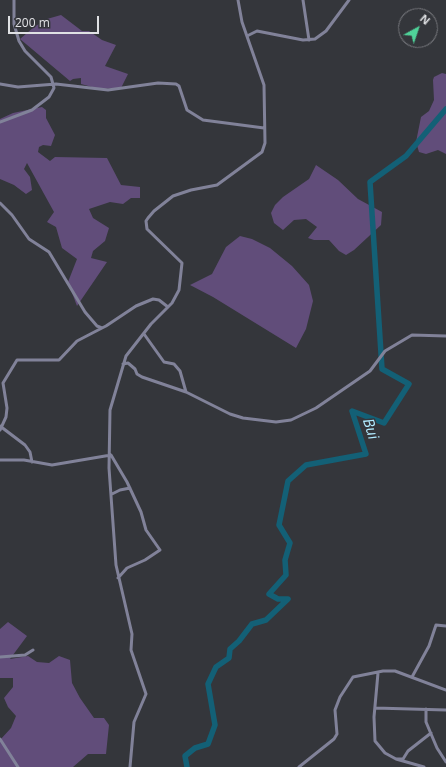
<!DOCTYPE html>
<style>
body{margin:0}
#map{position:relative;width:446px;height:767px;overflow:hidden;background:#34363b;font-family:"Open Sans",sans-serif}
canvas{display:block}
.north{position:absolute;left:398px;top:8px;width:40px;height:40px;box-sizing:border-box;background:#34363b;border:1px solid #797a7f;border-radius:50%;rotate:40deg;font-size:11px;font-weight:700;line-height:16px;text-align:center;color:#e0e1e4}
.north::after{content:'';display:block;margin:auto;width:14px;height:18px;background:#4fd399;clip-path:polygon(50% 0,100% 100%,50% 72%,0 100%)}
.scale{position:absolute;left:8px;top:16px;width:91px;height:18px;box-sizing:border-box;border:2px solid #e0e1e4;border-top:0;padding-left:5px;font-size:12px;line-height:14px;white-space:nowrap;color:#e0e1e4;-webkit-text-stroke:3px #34363b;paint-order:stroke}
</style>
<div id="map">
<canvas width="446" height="767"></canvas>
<div class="north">N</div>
<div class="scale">200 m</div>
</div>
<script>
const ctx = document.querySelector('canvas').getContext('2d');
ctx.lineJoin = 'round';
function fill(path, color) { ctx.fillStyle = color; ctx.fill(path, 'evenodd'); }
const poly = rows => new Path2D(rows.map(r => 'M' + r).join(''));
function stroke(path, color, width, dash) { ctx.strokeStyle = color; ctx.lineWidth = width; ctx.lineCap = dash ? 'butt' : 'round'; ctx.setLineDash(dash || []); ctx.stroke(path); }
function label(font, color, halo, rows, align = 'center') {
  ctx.font = font + ' "Open Sans",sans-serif'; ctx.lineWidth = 3; ctx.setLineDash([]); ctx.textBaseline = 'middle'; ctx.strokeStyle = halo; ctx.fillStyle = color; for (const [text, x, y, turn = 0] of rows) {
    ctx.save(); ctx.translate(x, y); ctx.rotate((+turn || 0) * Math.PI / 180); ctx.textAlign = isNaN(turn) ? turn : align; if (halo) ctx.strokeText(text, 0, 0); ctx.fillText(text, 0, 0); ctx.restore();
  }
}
fill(poly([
 [61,15,82,31,89,31,102,40,116,45,105,66,128,74,121,88,99,89,81,84,81,78,73,79,70,81,20,39,34,27,47,19],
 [442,73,446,74,446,154,438,150,426,154,419,152,416,142,421,117,429,111,434,100,433,80,434,77],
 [42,107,46,110,46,118,55,135,51,146,43,145,39,147,38,152,50,161,55,157,107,158,121,185,140,187,140,198,131,198,123,204,110,202,89,209,93,218,109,228,105,241,93,251,91,258,107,262,77,306,68,282,77,259,62,248,56,227,47,222,54,212,27,163,24,169,30,177,32,190,26,194,14,185,0,179,0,119,13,113],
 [316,165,338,180,358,199,382,212,381,225,354,250,346,255,339,251,329,240,314,240,308,238,317,227,306,219,294,220,283,230,274,223,271,213,275,205,283,197,309,179],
 [240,236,252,239,270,248,292,266,309,285,313,301,306,329,296,348,213,297,190,285,212,274,226,247],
 [8,622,27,636,10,659,28,656,37,662,49,663,59,656,70,660,72,683,80,698,94,718,104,718,109,725,106,754,88,754,73,767,0,767,0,740,11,728,16,716,8,707,4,698,13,687,13,678,0,678,0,629]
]), '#614d7a');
stroke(poly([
 [187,767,185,756,195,748,208,744,215,725,208,684,216,667,229,658,230,649,239,641,252,624,266,620,288,599,278,599,269,594,286,575,285,560,290,543,279,525,288,481,306,465,366,454,352,411,384,423,409,384,382,369,370,182,406,156,446,109]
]), '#136076', 5.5);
stroke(poly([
 [303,0,309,40],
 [247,36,257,31,303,40,315,39,326,31,349,0],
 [0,84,18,87,56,84,108,90,158,83,176,84,179,86,187,110,203,120,264,128],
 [0,122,32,110,49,97,54,88,51,77,25,51,19,41,14,24,14,0],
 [0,203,12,215,29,239,49,252,85,312,97,326,102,328,106,326,136,306,153,299,159,300,168,307],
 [144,334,164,362,174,364,180,371,186,392],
 [123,364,128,363,135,369,137,374,142,377,186,392,230,414,243,418,276,422,291,420,316,408,370,371,385,351,412,335,446,336],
 [0,426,25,445,30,452,32,462],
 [0,430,6,417,7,408,3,383,17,360,59,360,77,341,102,328],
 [0,460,24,460,52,465,111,455,127,482,141,512,146,530,160,550,145,560,127,568,118,578],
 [112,494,120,490,130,488],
 [0,657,25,655,33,650],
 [378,673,374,717,375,741,385,753,396,759,424,767],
 [412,677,429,646,436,625,446,626],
 [375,708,446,710],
 [426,709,426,722,437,748,446,762],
 [0,739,18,767],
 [397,759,403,759,408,751,431,733],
 [130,767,134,722,146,694,131,650,132,634,116,565,109,468,110,410,126,356,151,324,172,303,179,290,182,263,147,229,146,221,148,218,154,211,173,196,191,190,217,185,262,152,265,143,264,85,242,22,238,0],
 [299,767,334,739,337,734,335,710,340,697,353,677,383,671,395,671,446,690]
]), '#818299', 3);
label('italic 15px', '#b0eafe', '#34363b', [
 ["Bui",370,429,72]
]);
</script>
